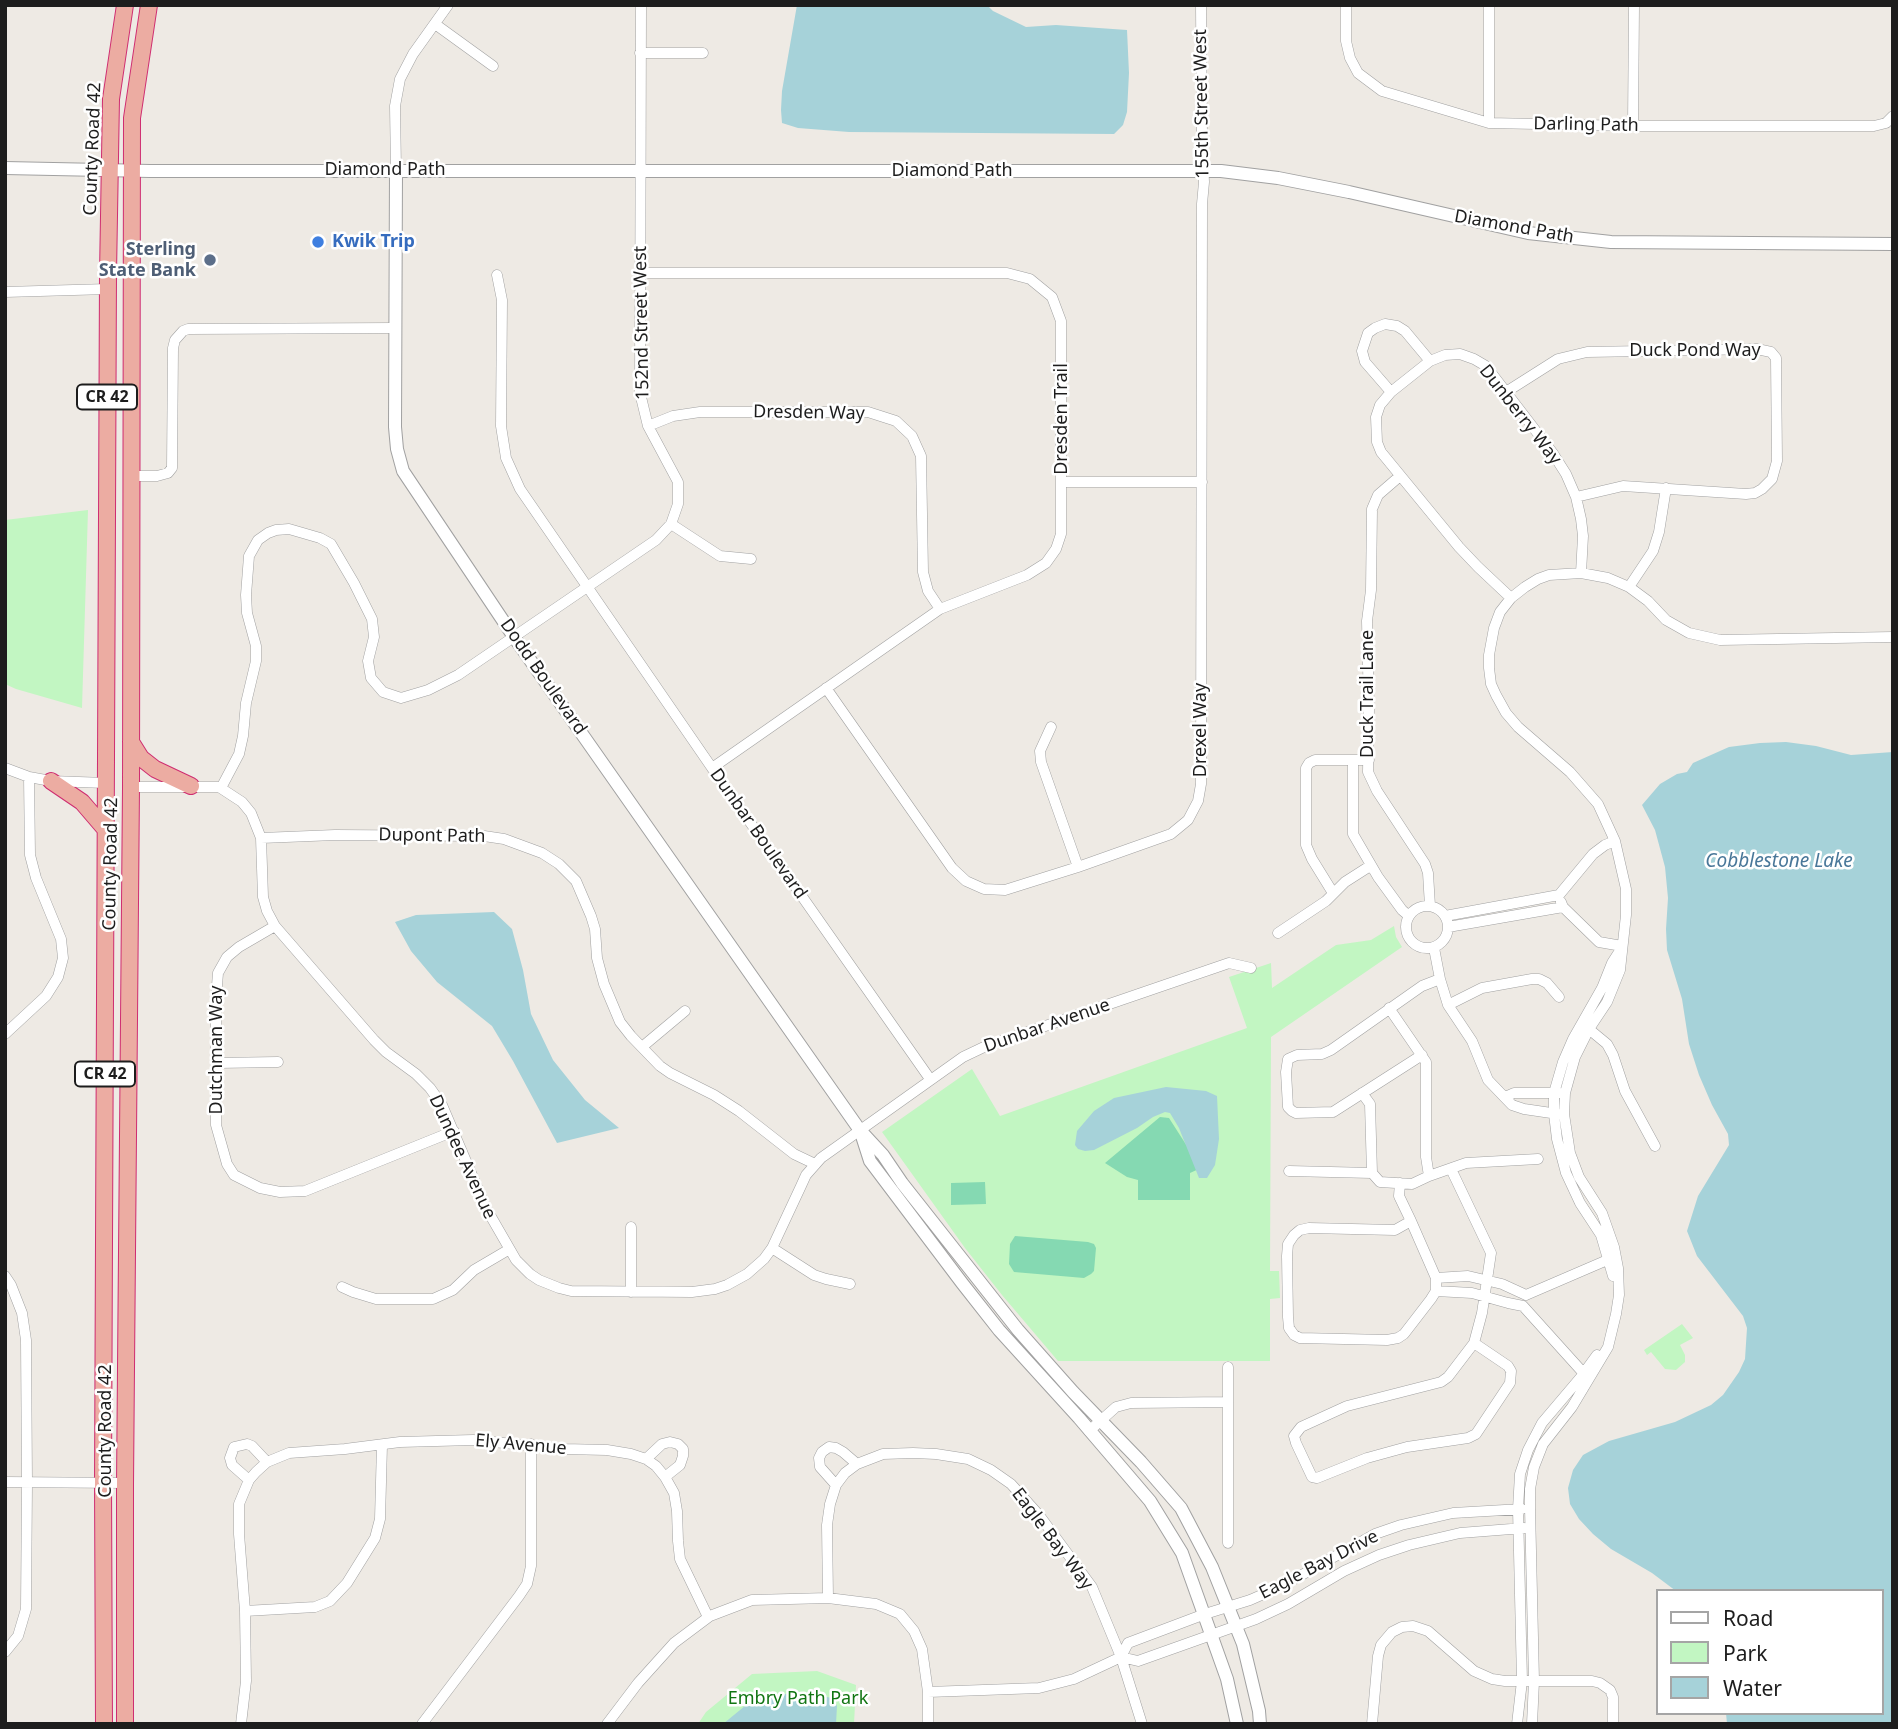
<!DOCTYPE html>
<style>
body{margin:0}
#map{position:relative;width:1898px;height:1729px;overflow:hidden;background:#eeeae4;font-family:"Noto Sans",sans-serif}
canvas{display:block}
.frame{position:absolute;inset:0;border:7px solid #1d1d1d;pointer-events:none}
.legend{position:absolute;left:1656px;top:1589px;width:228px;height:126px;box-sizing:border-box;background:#fff;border:2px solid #a5a5a5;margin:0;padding:9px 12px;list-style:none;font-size:21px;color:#1d1d1d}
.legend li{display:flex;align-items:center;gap:14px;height:35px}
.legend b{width:35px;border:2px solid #a5a5a5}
</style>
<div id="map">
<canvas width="1898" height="1729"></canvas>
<div class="frame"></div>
<ul class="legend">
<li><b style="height:9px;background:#fff"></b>Road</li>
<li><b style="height:19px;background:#c2f6c2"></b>Park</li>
<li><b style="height:19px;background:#a6d2d9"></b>Water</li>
</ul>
</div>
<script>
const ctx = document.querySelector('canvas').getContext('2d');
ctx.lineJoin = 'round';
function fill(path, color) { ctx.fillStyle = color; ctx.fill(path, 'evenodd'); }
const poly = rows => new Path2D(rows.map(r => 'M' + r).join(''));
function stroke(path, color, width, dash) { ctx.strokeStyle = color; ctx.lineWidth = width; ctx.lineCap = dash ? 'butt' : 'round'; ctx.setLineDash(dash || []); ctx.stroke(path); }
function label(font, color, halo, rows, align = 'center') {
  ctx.font = font + ' "Noto Sans",sans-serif'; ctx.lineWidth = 5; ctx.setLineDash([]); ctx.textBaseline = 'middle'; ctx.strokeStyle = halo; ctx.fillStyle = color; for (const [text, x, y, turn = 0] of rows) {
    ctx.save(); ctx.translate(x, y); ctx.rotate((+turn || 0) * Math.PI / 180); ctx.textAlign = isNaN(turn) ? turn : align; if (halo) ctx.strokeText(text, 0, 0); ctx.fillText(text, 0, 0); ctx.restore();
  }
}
fill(poly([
 [88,510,82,708,16,689,5,684,5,520],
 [1394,926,1396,937,1402,947,1271,1037,1270,1271,1279,1271,1280,1298,1270,1299,1270,1361,1058,1361,1002,1295,965,1248,882,1132,972,1069,1000,1116,1247,1028,1229,977,1271,963,1272,988,1336,945,1371,940],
 [1682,1324,1693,1338,1680,1345,1685,1355,1685,1362,1676,1370,1665,1369,1651,1352,1647,1355,1644,1350],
 [817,1671,856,1685,854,1724,698,1724,706,1712,752,1674]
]), '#c2f6c2');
fill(poly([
 [1160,1117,1169,1118,1201,1168,1190,1173,1190,1200,1138,1200,1138,1180,1127,1177,1105,1163],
 [985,1182,986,1204,951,1205,951,1183],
 [1015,1236,1088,1242,1094,1244,1096,1248,1094,1271,1091,1274,1084,1278,1014,1272,1009,1264,1010,1244]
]), '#85d9b2');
fill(poly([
 [797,5,987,5,993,11,1026,27,1056,25,1127,30,1129,73,1127,112,1123,125,1114,134,849,132,798,128,782,123,781,110,782,91],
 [1786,742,1816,746,1851,755,1893,752,1893,1724,1727,1724,1726,1713,1882,1713,1882,1591,1676,1591,1652,1573,1611,1549,1593,1534,1579,1519,1570,1504,1568,1488,1573,1470,1583,1455,1609,1441,1675,1422,1711,1405,1723,1395,1739,1372,1745,1359,1747,1328,1743,1316,1697,1256,1687,1231,1698,1196,1729,1145,1728,1134,1712,1105,1699,1075,1689,1044,1682,999,1667,950,1666,929,1668,898,1665,867,1655,830,1642,805,1660,784,1677,774,1687,772,1693,763,1729,747,1760,743],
 [494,912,512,929,523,970,531,1014,553,1060,585,1100,619,1128,557,1143,513,1061,492,1026,437,982,411,951,395,922,416,915],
 [1166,1087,1206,1091,1217,1096,1219,1139,1215,1165,1207,1178,1199,1178,1179,1128,1170,1113,1165,1112,1153,1117,1137,1128,1094,1150,1085,1151,1078,1149,1075,1145,1077,1131,1094,1111,1114,1098],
 [774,1694,811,1694,832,1698,837,1706,836,1724,723,1724,751,1701]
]), '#a6d2d9');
const minor = poly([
 [1346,5,1346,41,1350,58,1358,73,1382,91,1489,123,1633,126,1874,126,1886,123,1893,116],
 [435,24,493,66],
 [640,53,703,53],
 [1489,123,1489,5],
 [1633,126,1634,5],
 [396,170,395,106,400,79,413,54,448,5],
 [641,273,1007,273,1030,279,1052,297,1061,321,1061,534,1056,549,1046,563,1027,575,940,609,712,768],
 [497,275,502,300,501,426,506,458,520,489,712,768,930,1079],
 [5,292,108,289],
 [1391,392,1365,362,1362,351,1368,333,1375,328,1385,324,1397,326,1405,331,1430,361],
 [1506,392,1558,359,1587,352,1757,349,1771,352,1776,358,1777,461,1772,479,1762,489,1755,493,1746,494,1623,486,1576,497],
 [648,426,673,416,700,412,868,412,896,421,912,436,921,456,923,572,928,591,940,609],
 [132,476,157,476,168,473,172,468,173,348,175,340,183,331,188,329,395,328],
 [1400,476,1378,495,1372,509,1371,590,1367,621,1369,709,1368,772,1377,791,1425,864,1428,873,1430,906],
 [1062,482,1202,482],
 [671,524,720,556,751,559],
 [1629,587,1653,551,1659,532,1666,488],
 [1511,598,1478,567,1459,547,1381,452,1377,442,1376,417,1380,405,1391,392,1430,361,1445,355,1460,354,1474,359,1486,366,1552,452,1566,474,1576,497,1581,519,1583,536,1581,573],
 [826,688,952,868,966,881,984,889,1005,890,1078,867,1171,834,1188,820,1198,801,1201,784,1202,204,1204,182,1202,138,1201,5],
 [1051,727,1040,751,1041,762,1078,867],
 [1369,760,1353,760,1353,834,1378,877,1402,910,1409,916],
 [5,768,29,777,51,781,106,783],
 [131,787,219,787,242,802,251,813,261,838,263,897,267,911,275,926,374,1040,386,1052,416,1074,430,1088,442,1105,486,1208,516,1260,530,1274,539,1280,559,1288,571,1291,692,1292,715,1289,727,1285,747,1274,764,1259,772,1248,801,1186,806,1175,821,1158,963,1057,984,1047,1229,963,1251,968],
 [221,788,239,754,243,736,246,703,256,661,256,646,247,613,246,595,249,556,258,540,268,533,276,530,289,529,320,538,331,544,354,583,372,619,374,637,368,661,371,678,383,692,401,698,428,690,458,675,656,540,671,524,678,504,678,482,648,426,640,393,641,5],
 [261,838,335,835,484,836,504,839,542,853,559,864,576,881,591,916,595,929,597,958,604,984,620,1022,631,1036,660,1066,670,1073,714,1095,739,1111,794,1154,815,1164],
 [1333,893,1312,859,1306,845,1306,768,1309,763,1315,760,1353,760],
 [1561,902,1563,907,1599,942,1622,946],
 '1406 927a21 21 0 1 1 42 0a21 21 0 1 1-42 0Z',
 [1445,916,1559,895,1593,854,1605,845,1615,841],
 [275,926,239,947,227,957,218,973,216,998,216,1125,227,1164,234,1175,260,1188,280,1192,305,1191,454,1131],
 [1448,927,1563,907],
 [1278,933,1326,901,1345,882,1370,866],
 [1434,948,1440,979,1448,1005,1472,1041,1488,1080,1512,1105,1524,1109,1558,1114],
 [1448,1005,1482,988,1532,979,1539,979,1547,983,1559,997],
 [1389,1008,1426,1062,1426,1157,1429,1176],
 [1584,1025,1607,1044,1613,1055,1625,1091,1655,1146],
 [5,1034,46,996,58,977,63,958,61,939,36,878,30,855,29,777],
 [642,1047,685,1011],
 [1422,1055,1333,1112,1296,1113,1292,1111,1288,1107,1286,1072,1288,1059,1297,1055,1322,1054,1331,1050,1412,993,1422,986,1440,979],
 [217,1063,278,1062],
 [1362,1093,1370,1104,1372,1173],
 [1505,1097,1514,1093,1560,1093],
 [1451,1169,1491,1253,1482,1313,1474,1343,1508,1366,1511,1371,1510,1383,1476,1434,1468,1438,1407,1447,1367,1458,1317,1478,1312,1477,1296,1443,1294,1436,1301,1427,1347,1406,1441,1382,1448,1377,1474,1343],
 [1289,1171,1372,1173,1380,1182,1412,1184,1429,1176,1466,1163,1538,1159],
 [1400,1183,1399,1196,1411,1221,1436,1278,1436,1291,1431,1299,1404,1334,1398,1338,1387,1340,1300,1338,1294,1335,1289,1328,1288,1317,1287,1256,1288,1244,1294,1235,1300,1230,1309,1228,1395,1230,1411,1221],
 [631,1227,631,1292],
 [772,1248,814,1275,826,1279,850,1284],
 [5,1276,11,1285,22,1313,26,1340,27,1483,26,1609,18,1636,5,1652],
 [1613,1276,1601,1235,1580,1203,1566,1173,1557,1139,1554,1114,1554,1093,1563,1062,1573,1039,1602,988,1612,963,1621,949],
 [1436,1278,1468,1276,1502,1284,1526,1295],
 [342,1287,353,1292,376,1299,433,1299,453,1290,474,1270,508,1250],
 [1436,1291,1472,1293,1508,1303,1523,1306,1587,1377],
 [1526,1295,1612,1258],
 [1228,1367,1228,1543],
 [1089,1431,1116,1407,1131,1403,1228,1402],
 [646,1459,662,1444,670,1442,678,1444,683,1449,683,1456,680,1465,665,1477],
 [249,1480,232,1465,230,1458,234,1447,247,1444,252,1446,267,1462],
 [5,1482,125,1483],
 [836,1485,820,1467,819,1458,822,1452,829,1447,836,1448,843,1452,857,1464],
 [828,1598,827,1525,830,1504,836,1485,845,1473,857,1464,883,1454,913,1453,936,1454,968,1459,991,1470,1011,1484,1039,1515,1092,1587,1121,1657,1142,1724],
 [245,1611,315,1607,330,1601,347,1583,375,1538,380,1519,382,1445],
 [1121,1657,1138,1661,1256,1619,1288,1604,1344,1571,1379,1555,1409,1545,1460,1533,1524,1528],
 [928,1692,1039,1688,1074,1679,1121,1657,1128,1643,1205,1614,1250,1600,1282,1586,1375,1534,1401,1525,1453,1513,1522,1509],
 [241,1724,246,1681,245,1611,239,1534,239,1504,249,1480,256,1472,267,1462,289,1453,345,1449,400,1442,473,1440,564,1449,607,1450,631,1454,646,1459,656,1466,665,1477,674,1493,677,1511,678,1541,680,1559,708,1617],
 [422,1724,519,1596,527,1584,531,1566,531,1444],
 [607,1724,638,1683,674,1643,710,1616,752,1600,828,1598,876,1604,900,1614,914,1631,922,1649,928,1692,928,1724],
 [1372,1724,1378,1656,1381,1645,1392,1632,1402,1627,1413,1626,1428,1631,1474,1671,1492,1679,1505,1681,1592,1681,1600,1683,1610,1690,1613,1697,1613,1724],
 [1517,1724,1522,1681,1518,1509,1520,1474,1528,1450,1542,1423,1581,1377,1597,1355],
 [1532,1724,1534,1681,1530,1508,1530,1489,1534,1467,1543,1444,1572,1407,1608,1347,1616,1314,1619,1295,1618,1268,1614,1247,1602,1213,1579,1177,1570,1153,1564,1114,1565,1093,1575,1057,1589,1029,1607,1002,1620,970,1626,915,1626,889,1615,841,1598,804,1570,772,1518,727,1506,713,1496,695,1491,684,1489,668,1489,655,1494,628,1500,612,1511,598,1525,587,1538,579,1549,575,1581,573,1608,578,1629,587,1648,601,1666,620,1689,633,1720,640,1893,637]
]);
const tertiary = poly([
 [5,168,150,171,1221,171,1278,178,1349,192,1528,233,1611,242,1893,244],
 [396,170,395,427,397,449,403,471,514,637,859,1129,883,1155,902,1183,1018,1330,1073,1392,1141,1462,1181,1508,1212,1567,1243,1644,1259,1711,1260,1724],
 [862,1136,870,1161,962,1283,999,1330,1079,1418,1150,1501,1182,1553,1227,1679,1237,1724]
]);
const trunk = poly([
 [131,742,141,758,155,769,191,786],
 [51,781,82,802,106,830],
 [104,1724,103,1483,108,274,111,99,125,5],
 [125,1724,125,1483,131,787,132,118,149,5]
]);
stroke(minor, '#a1a1a1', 11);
stroke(tertiary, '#a1a1a1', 14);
stroke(trunk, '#cf2d71', 18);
stroke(minor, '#fff', 10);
stroke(tertiary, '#fff', 12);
stroke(trunk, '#ecaca2', 16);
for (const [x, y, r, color] of [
 [318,242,7,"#3f7fe0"],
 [210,260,7,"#5c6f8a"]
]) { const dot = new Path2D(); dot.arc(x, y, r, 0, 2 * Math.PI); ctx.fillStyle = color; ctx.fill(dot); stroke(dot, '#fff', 2.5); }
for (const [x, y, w] of [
 [107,397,60],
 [105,1074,60]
]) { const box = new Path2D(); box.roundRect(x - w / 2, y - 12.5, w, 25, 5); ctx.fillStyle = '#fff'; ctx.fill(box); stroke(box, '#1d1d1d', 2); }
label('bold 16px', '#1d1d1d', null, [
 ["CR 42",107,397],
 ["CR 42",105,1074]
]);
label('18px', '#1d1d1d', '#fff', [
 ["155th Street West",1202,104,-91],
 ["Darling Path",1586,125,1],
 ["County Road 42",93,149,-88],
 ["Diamond Path",385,170],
 ["Diamond Path",952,171],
 ["Diamond Path",1514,227,10],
 ["152nd Street West",642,323,-91],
 ["Duck Pond Way",1695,351],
 ["Dresden Way",809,413,1],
 ["Dunberry Way",1520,415,52],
 ["Dresden Trail",1062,419,-90],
 ["Dodd Boulevard",543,677,55],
 ["Duck Trail Lane",1368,694,-90],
 ["Drexel Way",1201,730,-90],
 ["Dunbar Boulevard",758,834,55],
 ["Dupont Path",432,836,1],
 ["County Road 42",111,864,-89],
 ["Dunbar Avenue",1047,1026,-19],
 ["Dutchman Way",217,1050,-90],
 ["Dundee Avenue",462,1157,65],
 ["County Road 42",106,1431,-90],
 ["Ely Avenue",521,1445,5],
 ["Eagle Bay Way",1052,1539,53],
 ["Eagle Bay Drive",1319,1565,-27]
]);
label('bold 18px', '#366cbe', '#fff', [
 ["Kwik Trip",332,242]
], 'left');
label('bold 18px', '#4e5e75', '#fff', [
 ["Sterling",196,250],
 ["State Bank",196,271]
], 'right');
label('18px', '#117512', '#fff', [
 ["Embry Path Park",798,1699]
]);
label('italic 19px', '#497799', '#fff', [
 ["Cobblestone Lake",1779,862]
]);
</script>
